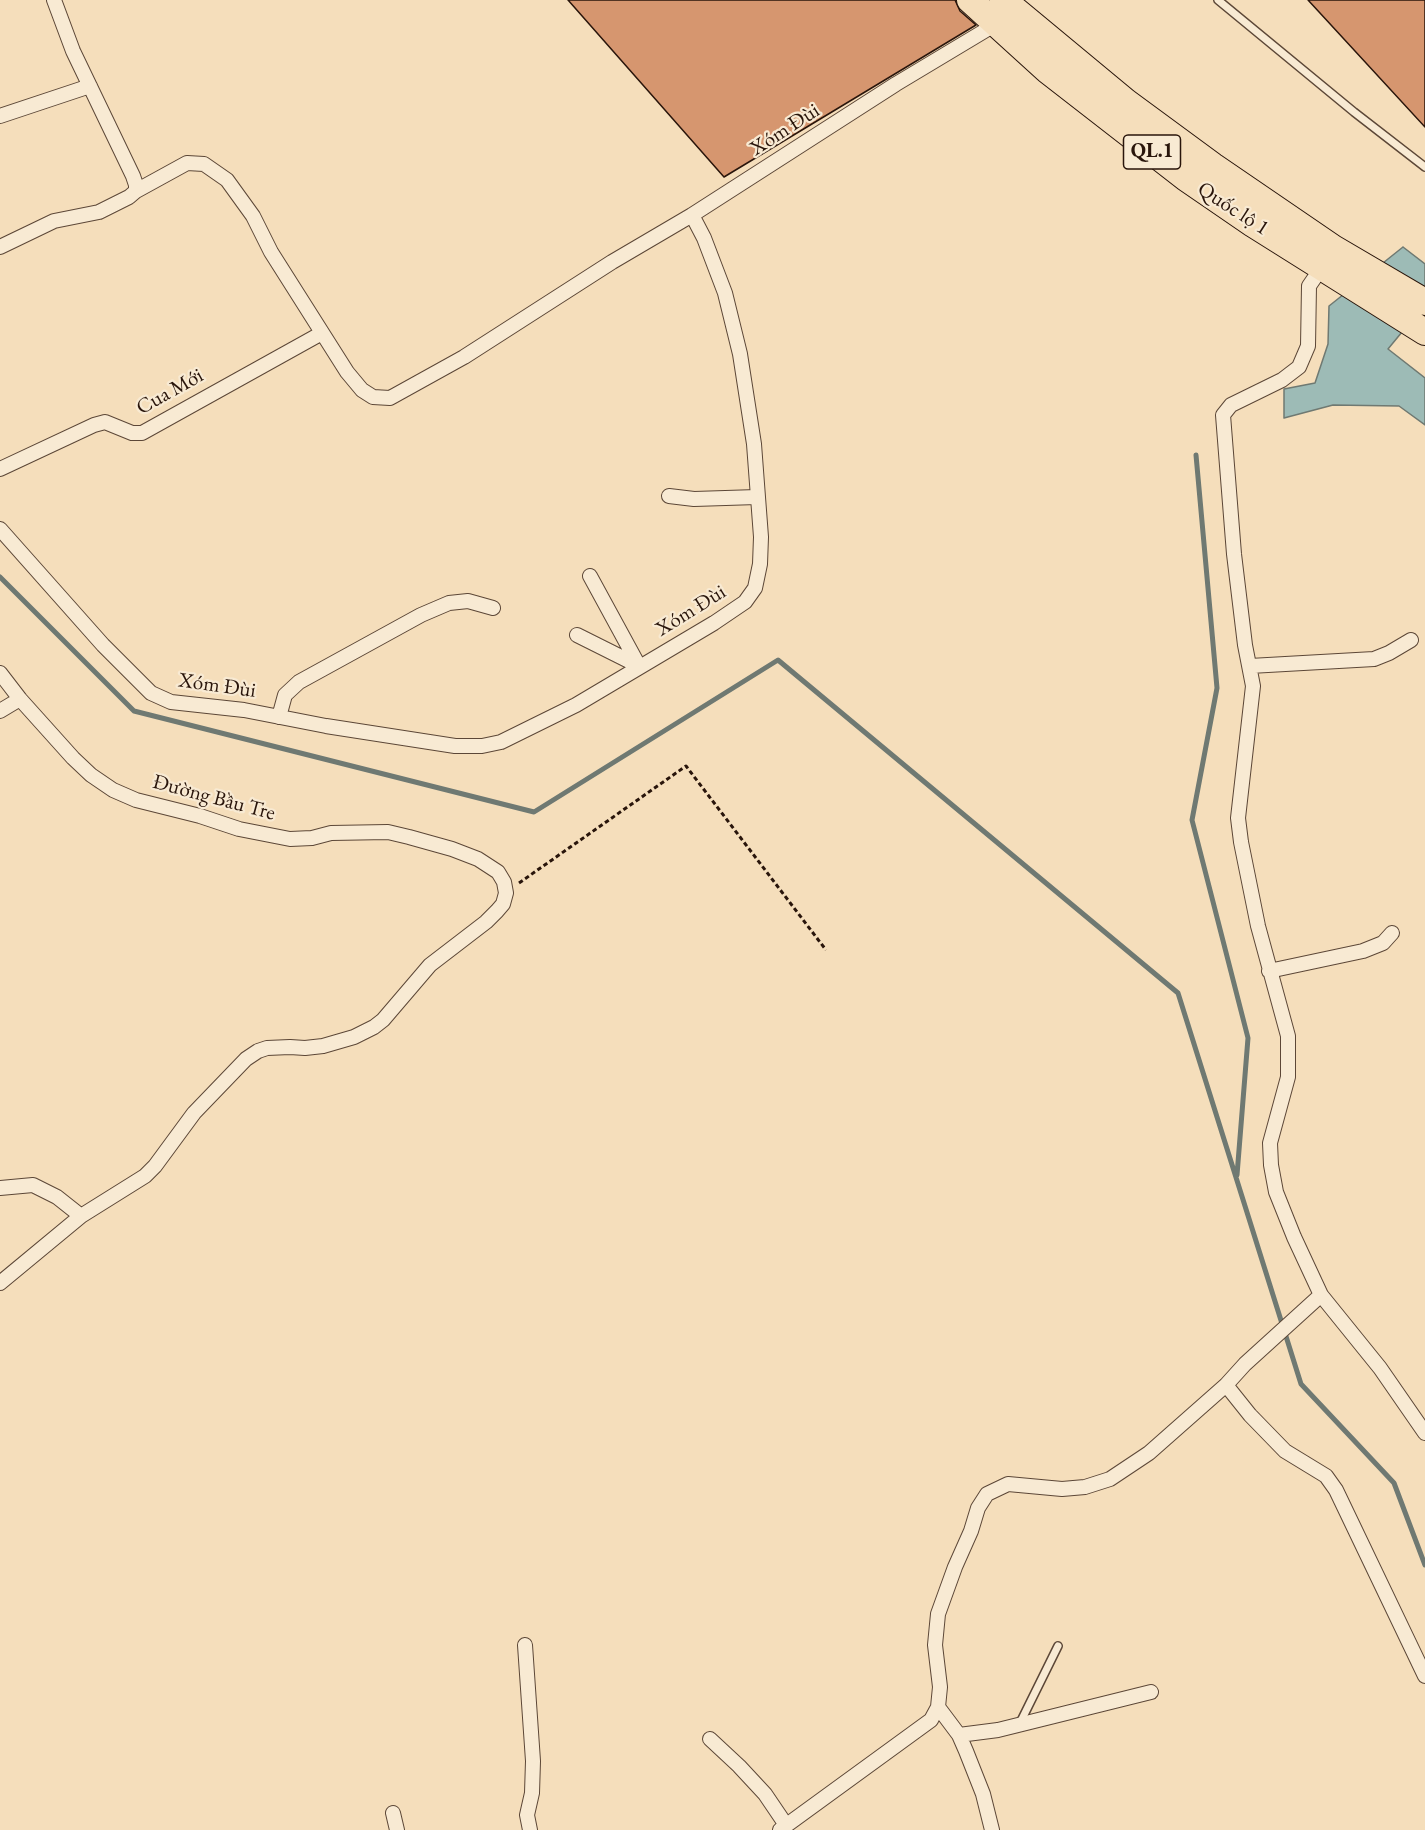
<!DOCTYPE html>
<meta charset="utf-8">
<style>
body{margin:0}
canvas{display:block;background:#f5debb}
</style>
<canvas width="1425" height="1830"></canvas>
<script>
const ctx = document.querySelector('canvas').getContext('2d');
ctx.lineJoin = 'round';
function fill(path, color) { ctx.fillStyle = color; ctx.fill(path, 'evenodd'); }
const poly = rows => new Path2D(rows.map(r => 'M' + r).join(''));
function stroke(path, color, width, dash) { ctx.strokeStyle = color; ctx.lineWidth = width; ctx.lineCap = dash ? 'butt' : 'round'; ctx.setLineDash(dash || []); ctx.stroke(path); }
function label(font, color, halo, rows, align = 'center') {
  ctx.font = font + ' "EB Garamond",serif'; ctx.lineWidth = 4.5; ctx.setLineDash([]); ctx.textBaseline = 'middle'; ctx.strokeStyle = halo; ctx.fillStyle = color; for (const [text, x, y, turn = 0] of rows) {
    ctx.save(); ctx.translate(x, y); ctx.rotate((+turn || 0) * Math.PI / 180); ctx.textAlign = isNaN(turn) ? turn : align; if (halo) ctx.strokeText(text, 0, 0); ctx.fillText(text, 0, 0); ctx.restore();
  }
}
const water = poly([
 [1403,247,1425,264,1425,304,1388,349,1425,378,1425,425,1399,406,1333,405,1284,418,1284,389,1315,383,1328,344,1329,306,1403,247]
]);
fill(water, '#9dbbb6');
stroke(water, '#6f7972', 1.5);
stroke(poly([
 [1196,455,1217,688,1192,820,1248,1038,1237,1175],
 [0,577,134,711,534,812,778,660,1178,993,1301,1384,1394,1483,1425,1565]
]), '#6f7972', 5);
const building = poly([
 [568,0,955,0,960,11,976,25,724,177,568,0],
 [1308,0,1425,0,1425,127,1308,0]
]);
fill(building, '#d6966f');
stroke(building, '#29150b', 1.5);
const lane = poly([
 [1218,0,1354,112,1425,167],
 [1020,1723,1058,1646]
]);
const street = poly([
 [0,116,90,86],
 [136,191,187,163,204,164,227,180,253,216,271,252,347,372,362,390,373,397,390,398,464,357,612,262,692,215],
 [0,247,54,221,99,212,129,197,136,191,136,185,133,176,73,51,54,0],
 [1322,267,1309,286,1308,346,1299,367,1282,380,1231,405,1223,415,1234,554,1245,645,1253,686,1238,818,1241,842,1258,926,1288,1036,1288,1077,1270,1143,1271,1165,1276,1192,1294,1237,1321,1295,1380,1368,1425,1433],
 [0,469,94,425,105,422,132,433,142,433,322,333],
 [669,496,694,499,757,497],
 [0,529,103,645,151,693,171,702,244,710,326,726,455,746,482,746,501,742,576,705,714,623,745,602,755,588,760,564,761,537,754,444,740,354,725,293,704,238,692,215,896,84,996,24],
 [577,635,639,666,590,576],
 [1250,666,1374,659,1389,653,1411,640],
 [0,673,20,699,73,758,91,775,113,790,136,800,200,816,239,829,290,839,312,838,331,833,388,832,409,837,452,849,478,859,498,872,504,882,506,893,503,904,497,911,486,922,430,965,383,1020,374,1027,354,1037,323,1046,305,1048,290,1047,267,1048,258,1051,246,1059,194,1113,155,1166,145,1176,81,1216,0,1283],
 [0,711,20,699],
 [279,717,285,695,299,682,421,615,449,603,468,601,493,608],
 [1269,971,1363,951,1383,943,1392,933],
 [0,1188,33,1185,57,1197,81,1216],
 [1226,1385,1250,1415,1285,1451,1326,1476,1336,1490,1425,1676],
 [525,1645,533,1761,532,1793,527,1815,530,1830],
 [938,1707,959,1735,966,1751,983,1794,992,1830],
 [959,1735,998,1730,1151,1692],
 [710,1739,739,1766,765,1794,786,1825],
 [393,1813,397,1830],
 [780,1830,931,1720,938,1707,940,1687,935,1645,938,1614,955,1567,971,1531,978,1508,987,1494,1008,1484,1062,1489,1085,1487,1110,1479,1149,1453,1226,1385,1245,1364,1321,1295]
]);
const highway = poly([
 [970,0,1047,70,1186,178,1253,224,1425,332],
 [1003,0,1126,102,1213,166,1333,248,1425,302]
]);
stroke(lane, '#5c4737', 10);
stroke(street, '#5c4737', 16);
stroke(highway, '#29150b', 28);
stroke(poly([
 [519,883,686,766,826,950]
]), '#29150b', 3, [4.5, 3]);
stroke(lane, '#f8ead3', 7);
stroke(street, '#f8ead3', 14);
stroke(highway, '#f5debb', 26);
for (const [x, y, w] of [
 [1152,152,57]
]) { const box = new Path2D(); box.roundRect(x - w / 2, y - 17, w, 34, 4.5); ctx.fillStyle = '#f8ead3'; ctx.fill(box); stroke(box, '#29150b', 1.5); }
label('bold 20px', '#29150b', null, [
 ["QL.1",1152,152]
]);
label('21px', '#29150b', '#f8ead3', [
 ["Xóm Đùi",785,130,-33],
 ["Quốc lộ 1",1233,209,33],
 ["Cua Mới",170,392,-29],
 ["Xóm Đùi",691,611,-32],
 ["Xóm Đùi",217,686,8],
 ["Đường Bầu Tre",214,798,15]
]);
</script>
